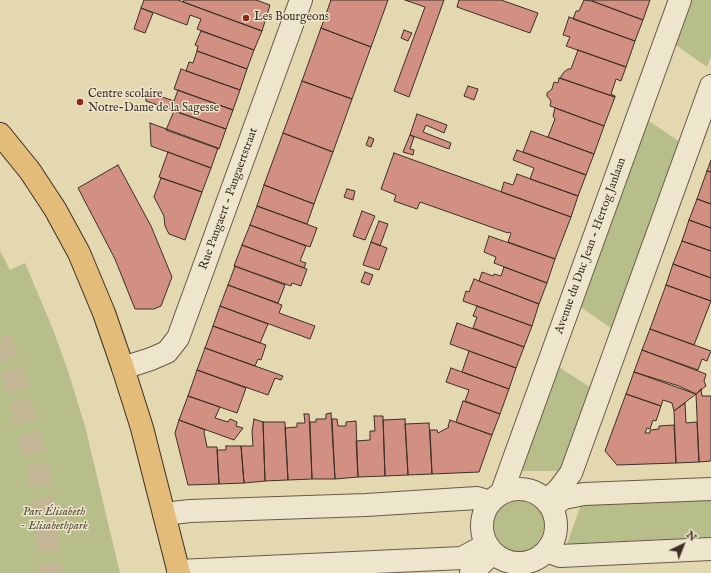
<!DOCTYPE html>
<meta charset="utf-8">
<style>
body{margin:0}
#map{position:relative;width:711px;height:573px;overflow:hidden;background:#e4d8b1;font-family:"IM FELL English",serif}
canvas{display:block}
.north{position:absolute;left:663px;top:525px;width:40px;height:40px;-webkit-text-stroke:3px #ede6cc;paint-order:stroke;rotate:43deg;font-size:11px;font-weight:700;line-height:16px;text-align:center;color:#3e2f26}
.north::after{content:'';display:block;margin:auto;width:14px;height:18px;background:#3e2f26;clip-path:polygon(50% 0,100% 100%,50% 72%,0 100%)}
</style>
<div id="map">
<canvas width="711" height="573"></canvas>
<div class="north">N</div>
</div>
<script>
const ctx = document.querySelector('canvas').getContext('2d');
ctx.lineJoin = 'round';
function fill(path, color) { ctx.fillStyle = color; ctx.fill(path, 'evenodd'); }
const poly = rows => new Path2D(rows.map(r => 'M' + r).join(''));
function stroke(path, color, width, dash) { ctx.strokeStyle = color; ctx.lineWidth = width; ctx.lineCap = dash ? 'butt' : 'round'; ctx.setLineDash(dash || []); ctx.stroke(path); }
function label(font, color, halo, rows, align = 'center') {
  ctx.font = font + ' "IM FELL English",serif'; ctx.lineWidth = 3; ctx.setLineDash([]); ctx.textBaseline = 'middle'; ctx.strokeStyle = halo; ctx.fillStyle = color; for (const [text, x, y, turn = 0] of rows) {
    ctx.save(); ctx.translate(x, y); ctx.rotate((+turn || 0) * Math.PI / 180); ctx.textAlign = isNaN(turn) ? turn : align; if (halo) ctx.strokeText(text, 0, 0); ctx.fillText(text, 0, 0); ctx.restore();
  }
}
fill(poly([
 [689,0,711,0,711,57,707,67,673,43],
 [646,119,680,142,612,329,578,305],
 [0,251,10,270,25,263,52,327,68,371,85,426,120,573,0,573],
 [556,365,591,388,561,471,518,471],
 [711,496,711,537,567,544,582,502],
 '494 526a25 25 0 1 1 50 0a25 25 0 1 1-50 0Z'
]), '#b7be89');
const building = poly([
 [144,0,178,0,262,31,254,50,197,29,201,19,190,15,187,25,141,8,144,0],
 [184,0,256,0,270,5,262,31,183,2,184,0],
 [331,0,388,0,371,47,321,28,331,0],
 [405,0,444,0,409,97,394,91,425,7,405,0],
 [459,0,501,0,538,13,530,33,457,7,459,0],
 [584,0,592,1,643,20,635,41,573,19,576,11,579,11,584,0],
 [592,0,650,0,643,20,592,1,592,0],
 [141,8,153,13,145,33,134,29,141,8],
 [569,17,635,41,626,67,566,46,570,37,563,35,569,17],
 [321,28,371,47,352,99,302,81,321,28],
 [404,30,412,33,408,41,401,38,404,30],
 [201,31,254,50,247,69,197,51,198,46,195,45,201,31],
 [578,50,626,67,621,81,616,79,611,94,615,96,615,97,560,78,564,72,568,69,571,69,578,50],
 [197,51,247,69,240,90,186,71,189,62,193,63,197,51],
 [181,69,240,90,233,110,174,89,181,69],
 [559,78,615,97,604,126,550,106,551,101,547,96,547,93,552,89,554,82,558,83,559,78],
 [302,81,352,99,333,152,283,133,302,81],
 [468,86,478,89,474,100,464,96,468,86],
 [178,90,233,110,226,129,146,101,145,91,174,101,178,90],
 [555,108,604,126,594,154,548,137,555,119,553,116,555,108],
 [174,111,226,129,219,149,166,130,174,111],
 [417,114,447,125,444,133,426,125,423,132,451,143,449,149,410,135,417,114],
 [150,123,218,148,211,168,151,146,150,123],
 [531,131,594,154,586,175,523,152,531,131],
 [283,133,333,152,314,204,264,185,283,133],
 [410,135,414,137,410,149,414,150,413,155,403,152,410,135],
 [369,137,374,139,371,147,366,145,369,137],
 [517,150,586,175,578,196,530,179,534,168,513,160,517,150],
 [168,152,211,168,202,192,159,177,168,152],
 [394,153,571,217,555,259,508,242,511,233,509,232,508,233,420,202,417,209,394,201,396,195,381,189,394,153],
 [711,160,711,172,707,171,711,160],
 [118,165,151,226,172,277,161,306,154,309,135,309,115,259,78,188,118,165],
 [707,171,711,172,711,204,697,199,707,171],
 [517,174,578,196,571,217,501,192,504,182,513,185,517,174],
 [161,178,202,192,185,240,169,234,165,226,164,216,154,197,161,178],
 [264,185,314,204,307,224,257,206,264,185],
 [347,189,355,191,353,200,344,197,347,189],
 [697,199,711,204,711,228,689,220,697,199],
 [257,206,317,228,310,247,250,225,257,206],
 [362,211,375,216,365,240,353,236,362,211],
 [689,220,711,228,711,251,682,241,689,220],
 [379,221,388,224,380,246,371,242,379,221],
 [250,225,306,246,300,261,306,263,304,268,242,245,250,225],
 [489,236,555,259,547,283,494,263,496,257,484,252,489,236],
 [682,241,711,251,711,278,673,264,682,241],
 [371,242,387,248,379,270,363,265,371,242],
 [242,245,307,269,301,286,292,283,291,286,234,266,242,245],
 [673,264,711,278,711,301,666,285,673,264],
 [235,266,285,285,278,303,228,285,235,266],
 [504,267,547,283,539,304,479,281,482,272,493,276,494,274,501,276,504,267],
 [365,272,373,275,369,285,361,282,365,272],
 [474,279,539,304,532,326,463,301,466,291,469,292,474,279],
 [228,285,282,305,279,313,315,326,310,339,220,306,228,285],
 [666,285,711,301,694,345,650,329,666,285],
 [220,306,268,324,260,343,213,326,220,306],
 [477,306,532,326,524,347,473,328,477,317,473,316,477,306],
 [457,323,524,347,516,368,450,344,457,323],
 [213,326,266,345,261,360,258,359,255,366,205,348,213,326],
 [650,329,711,351,707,361,702,359,698,370,642,350,650,329],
 [205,348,255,366,283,376,281,380,275,378,268,395,197,370,205,348],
 [642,350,706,374,704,381,706,386,696,394,634,372,642,350],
 [469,351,516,368,509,389,462,372,469,351],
 [451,368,509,389,500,414,465,401,469,390,446,382,451,368],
 [197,370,246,388,237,413,188,396,197,370],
 [634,372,679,386,696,394,674,411,672,403,663,400,661,406,626,394,634,372],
 [701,389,702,396,711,396,711,461,699,462,696,394,701,389],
 [626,394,661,406,656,421,653,420,650,429,647,428,645,433,650,433,650,430,659,429,659,426,674,425,676,463,617,465,605,451,626,394],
 [188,396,220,407,215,418,228,422,230,419,237,422,236,426,243,428,234,440,179,420,188,396],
 [463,401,500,414,492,435,456,422,463,401],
 [685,403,686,423,697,422,699,462,676,463,674,411,685,403],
 [331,413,335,479,312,479,310,422,316,422,316,419,326,419,326,414,331,413],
 [304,414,309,414,312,479,288,480,285,428,297,427,297,423,305,423,304,414],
 [374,416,383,416,385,476,358,477,356,441,370,440,370,431,375,431,374,416],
 [254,419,263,422,265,481,244,483,241,446,253,446,252,431,254,419],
 [332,419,337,419,338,426,346,426,346,422,356,421,358,477,335,479,332,419],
 [405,419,408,475,385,476,383,420,405,419],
 [179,420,205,430,204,432,207,447,217,447,219,484,188,485,175,433,179,420],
 [450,420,492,435,479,472,432,474,430,430,437,430,438,433,449,427,448,426,450,420],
 [263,422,285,422,288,480,265,481,263,422],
 [429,423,432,474,408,475,405,424,429,423],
 [226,446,241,446,244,483,219,484,217,450,226,450,226,446]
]);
fill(building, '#d19081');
stroke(building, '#3e2f26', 1);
stroke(poly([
 [0,338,13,374,36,462,46,516,51,573]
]), '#c3b695', 22, [22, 11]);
const street = poly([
 [123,368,151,359,167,352,178,338,301,0],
 '482 526a37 37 0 1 1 74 0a37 37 0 1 1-74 0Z',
 [502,492,507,478,680,0],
 [546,501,559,489,571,473,711,86],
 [551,507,564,498,584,494,711,489],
 [164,514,190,511,366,505,477,498,490,502],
 [547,551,560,556,711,549],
 [178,571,462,558,486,545],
 [471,573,493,553]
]);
const primary = poly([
 [0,134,30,171,55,209,79,253,104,313,123,368,142,428,179,573]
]);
stroke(street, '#685949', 24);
stroke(primary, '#3e2f26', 24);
stroke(street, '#ede6cc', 22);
stroke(primary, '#e2bc78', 22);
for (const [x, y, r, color] of [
 [246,18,4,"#8f2418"],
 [80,102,4,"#8f2418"]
]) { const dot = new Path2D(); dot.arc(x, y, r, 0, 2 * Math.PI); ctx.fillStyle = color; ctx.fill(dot); stroke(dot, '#ede6cc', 1.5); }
label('12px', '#3e2f26', '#ede6cc', [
 ["Les Bourgeons",254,18],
 ["Centre scolaire",88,95],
 ["Notre-Dame de la Sagesse",88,109]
], 'left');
label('12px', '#3e2f26', '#ede6cc', [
 ["Rue Pangaert - Pangaertstraat",229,199,-70],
 ["Avenue du Duc Jean - Hertog Janlaan",591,246,-70]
]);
label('italic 12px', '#564c3a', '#ede6cc', [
 ["Parc Élisabeth",54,513],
 ["- Elisabethpark",54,527]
]);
</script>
